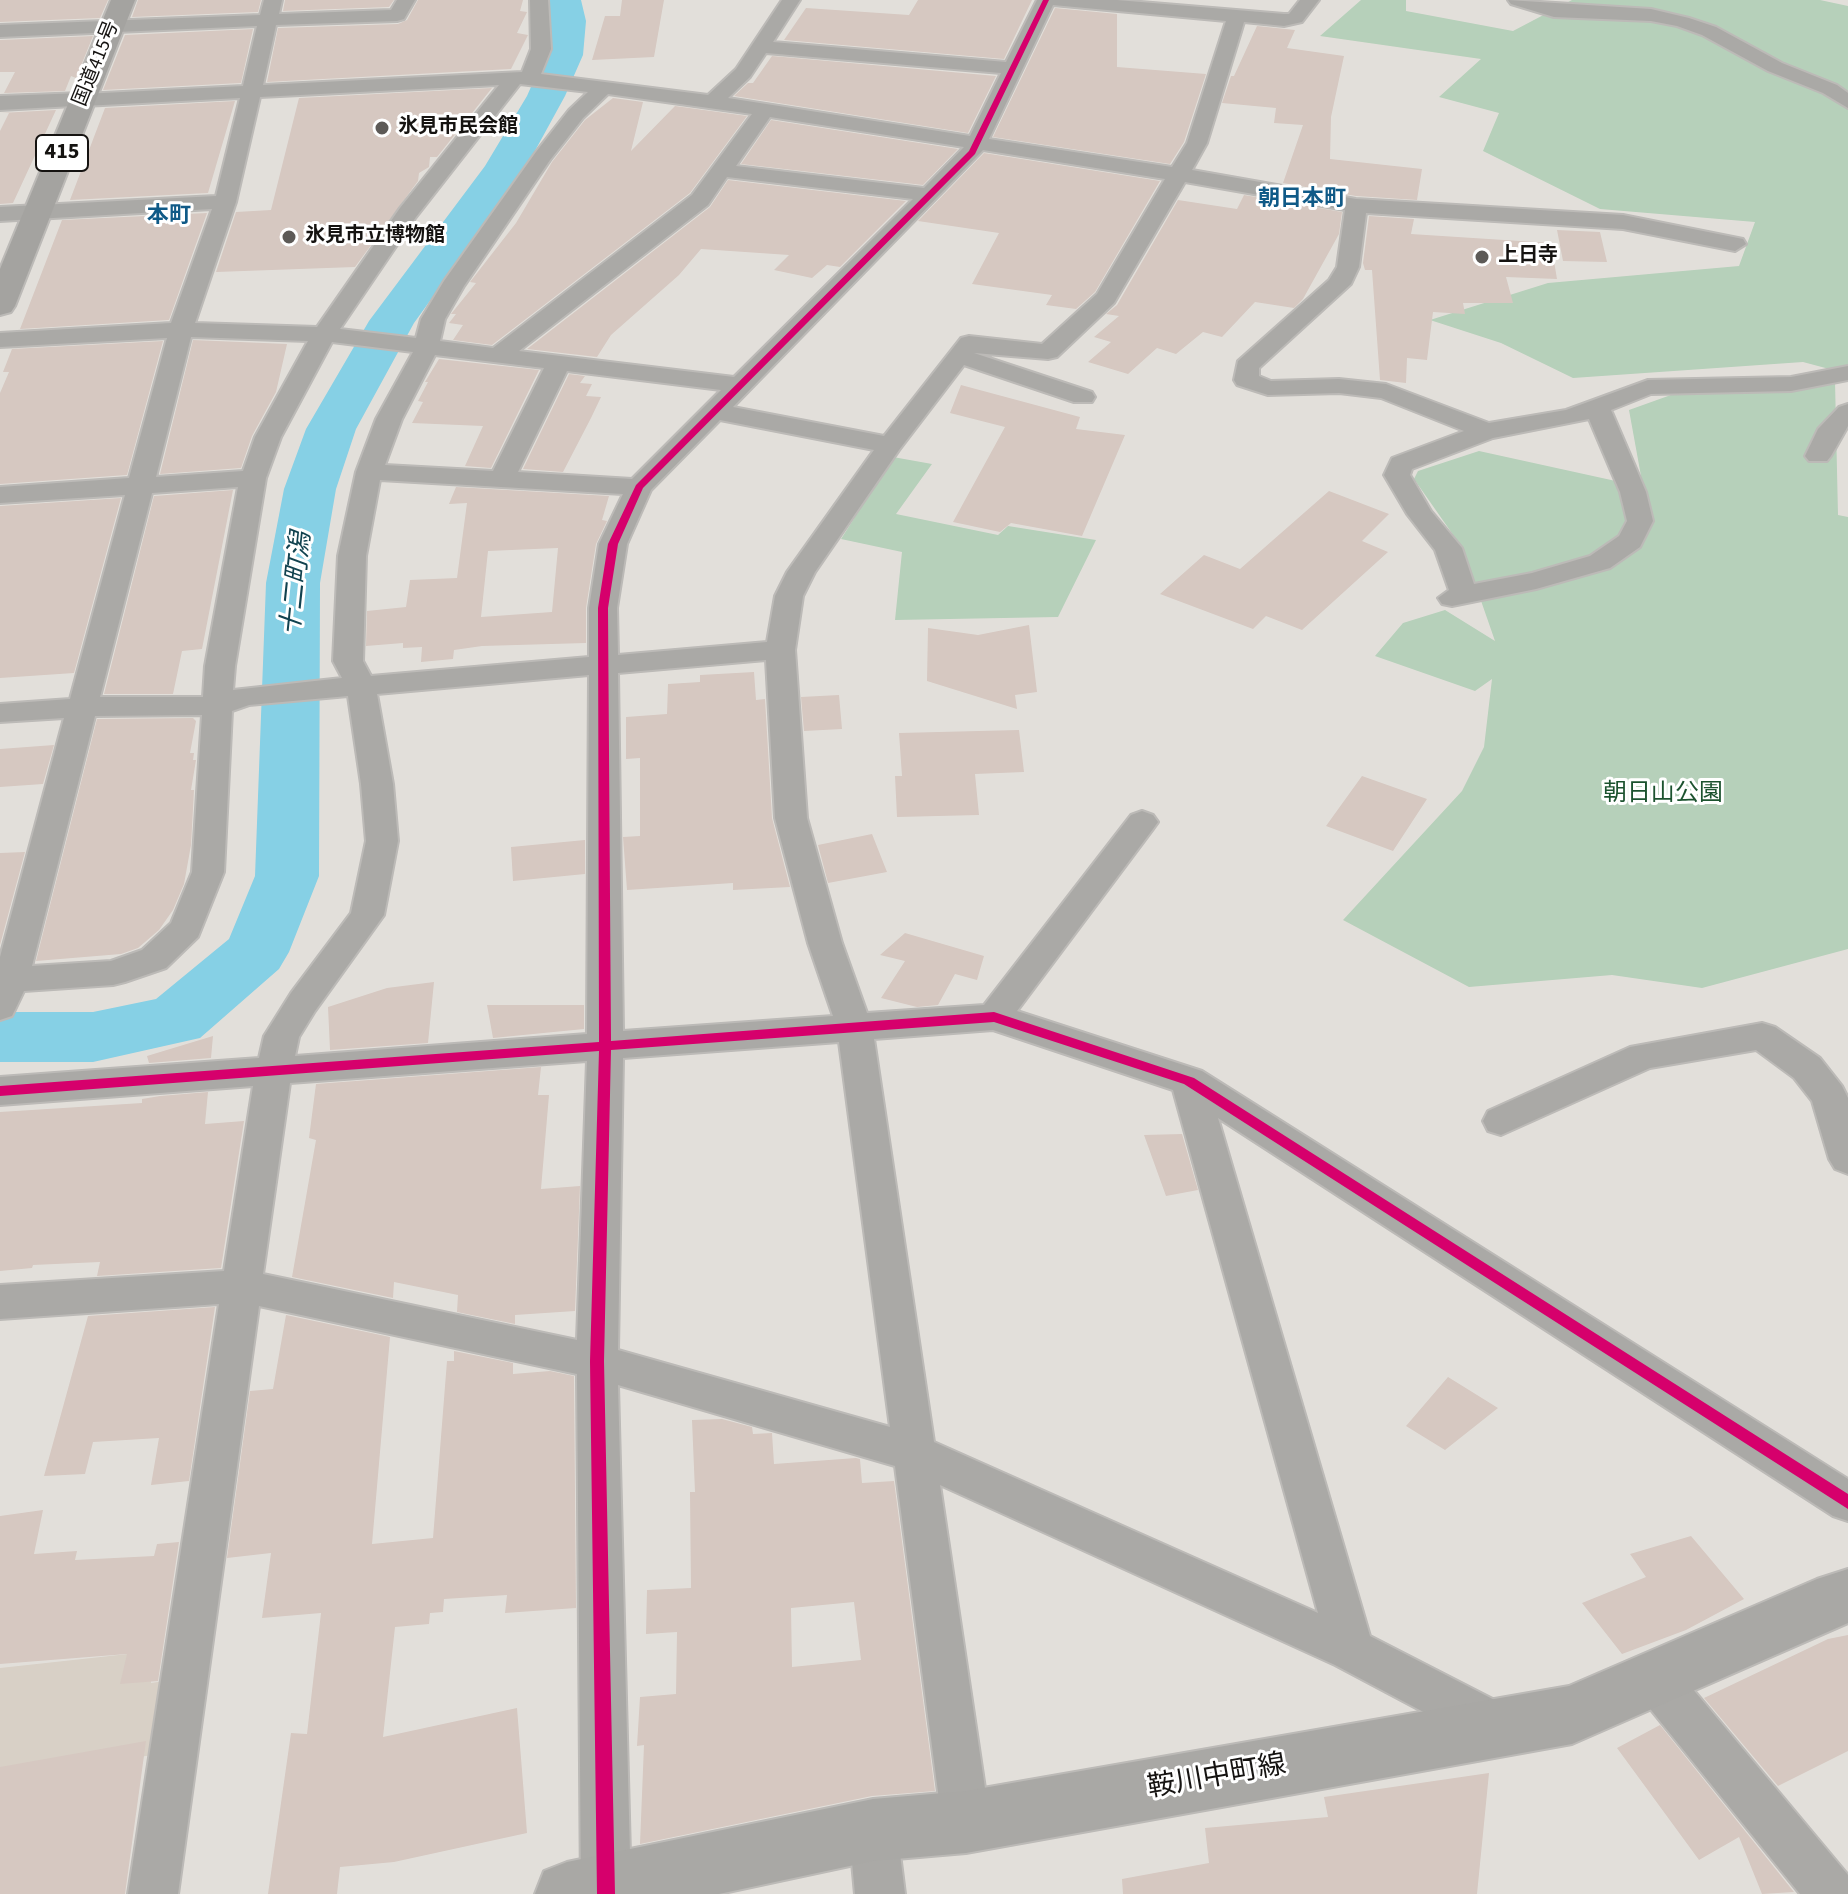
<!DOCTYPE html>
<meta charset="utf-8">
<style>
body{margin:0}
canvas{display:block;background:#e2dfda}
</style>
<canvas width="1848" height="1894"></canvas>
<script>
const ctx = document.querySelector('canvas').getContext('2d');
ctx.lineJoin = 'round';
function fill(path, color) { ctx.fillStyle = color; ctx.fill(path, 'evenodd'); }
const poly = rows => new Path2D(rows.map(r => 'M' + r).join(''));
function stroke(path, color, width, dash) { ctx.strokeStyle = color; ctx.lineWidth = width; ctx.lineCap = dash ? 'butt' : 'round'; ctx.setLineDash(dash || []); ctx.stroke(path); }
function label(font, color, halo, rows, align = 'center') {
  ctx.font = font + ' "Source Sans 3","Noto Sans JP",sans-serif'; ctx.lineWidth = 6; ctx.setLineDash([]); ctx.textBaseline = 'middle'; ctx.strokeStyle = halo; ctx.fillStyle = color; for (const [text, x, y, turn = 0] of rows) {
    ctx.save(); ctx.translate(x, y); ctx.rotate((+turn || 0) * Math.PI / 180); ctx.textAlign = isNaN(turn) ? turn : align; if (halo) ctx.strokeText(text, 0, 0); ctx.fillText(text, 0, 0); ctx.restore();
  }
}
fill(poly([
 [128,1654,151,1679,151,1683,178,1679,169,1753,0,1775,0,1668]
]), '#d8d0c6');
fill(poly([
 [1361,0,1406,0,1406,11,1513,31,1572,0,1820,0,1848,6,1848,374,1803,362,1573,378,1501,343,1430,320,1548,283,1739,266,1755,222,1600,209,1483,151,1499,113,1439,97,1481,59,1320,36],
 [1835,381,1838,515,1848,517,1848,949,1702,988,1612,975,1469,987,1343,920,1462,791,1484,747,1492,679,1475,691,1375,656,1403,623,1445,610,1495,641,1463,549,1414,479,1418,471,1479,451,1643,487,1629,410,1682,391],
 [893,457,932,464,896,514,998,535,1008,526,1096,540,1058,617,895,620,902,552,841,539]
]), '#b6d0ba');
fill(poly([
 [545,0,581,0,586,21,583,55,565,96,525,169,414,323,356,429,336,489,320,583,319,876,289,952,279,969,200,1038,93,1062,0,1062,0,1012,93,1012,156,999,229,939,255,876,266,583,284,489,306,429,369,321,485,166,527,96,545,55,550,21,545,0]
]), '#86d0e5');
fill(poly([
 [0,0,108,0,100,18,0,22],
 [138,0,261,0,258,12,132,17],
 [285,0,394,0,389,7,283,11],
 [418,0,523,0,520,11,527,12,517,33,528,35,511,69,267,82,278,28,398,24,407,20],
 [622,0,664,0,654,57,592,60,605,16,620,16],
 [918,0,1032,0,1004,59,784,40,806,8,909,15],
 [1055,8,1117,14,1117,67,1206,74,1184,142,1170,164,993,137],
 [1257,26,1295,30,1287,48,1344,56,1331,117,1330,159,1422,169,1417,200,1356,196,1283,183,1303,125,1274,123,1276,108,1222,103,1231,76,1234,76],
 [253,29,241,83,103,90,125,35],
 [93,36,76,78,71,76,65,91,4,93,15,72,0,72,0,40],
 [772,56,996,76,968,133,734,96,748,83,753,83],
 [492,88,437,157,430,157,429,167,419,173,418,181,355,267,216,272,236,212,271,210,299,98],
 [613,98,643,102,631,151,675,106,747,116,690,193,492,345,453,340,463,325,449,323,456,314,451,314,476,283,470,282,516,223,552,162,585,120],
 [235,101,208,193,70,200,105,108],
 [56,110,13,203,0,204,0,131,9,113,0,113],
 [771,120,958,149,923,185,741,164],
 [984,153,1160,181,1095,292,1076,309,1046,305,1052,295,972,284,999,233,918,221],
 [728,180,906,201,840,267,827,265,812,278,774,270,789,255,701,249,679,275,611,335,597,357,527,349,710,207],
 [1244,195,1342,212,1339,234,1303,299,1294,308,1255,302,1222,337,1203,332,1176,354,1157,348,1128,374,1088,362,1111,342,1094,337,1119,316,1106,314,1117,305,1178,200,1237,209],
 [207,213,169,320,20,329,62,220],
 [1369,216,1414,219,1411,234,1551,243,1557,279,1506,277,1513,303,1463,303,1465,314,1433,312,1427,360,1407,358,1406,383,1380,380,1372,270,1365,270,1363,263],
 [1557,230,1600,232,1607,262,1563,261],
 [193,340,287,344,276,392,252,436,241,468,160,474],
 [163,341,127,475,0,484,0,393,9,372,3,372,12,349],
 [439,359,539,370,491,468,465,466,483,426,412,423,423,402,418,401,428,382,425,382],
 [569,374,585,376,580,383,592,384,586,396,601,397,591,418,563,472,523,469],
 [961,385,1080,417,1076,429,1125,435,1082,536,1011,523,1000,532,953,522,1005,427,950,413],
 [456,487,609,496,602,520,607,521,596,544,586,608,586,643,482,646,454,650,453,659,421,662,422,647,403,648,403,643,366,646,367,611,406,607,410,580,457,578,467,503,449,504],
 [558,548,552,612,481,617,488,551],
 [233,490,202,649,182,651,173,694,104,694,154,496],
 [1329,491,1389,514,1362,541,1388,552,1302,630,1266,616,1253,629,1160,594,1204,555,1240,569],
 [121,498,74,673,0,678,0,506],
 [1029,625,1037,692,1015,695,1017,709,927,681,928,628,978,635],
 [754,672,756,700,765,699,772,818,790,887,733,890,733,883,627,890,623,837,640,836,640,758,626,759,626,717,667,714,668,684,700,682,700,675],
 [839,695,842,729,804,731,801,697],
 [193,718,196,721,190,753,194,753,193,760,196,760,191,790,194,790,191,845,184,884,173,910,159,930,138,948,121,954,36,961,97,719],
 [1019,730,1024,772,975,774,979,815,897,817,895,776,902,776,899,733],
 [54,745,43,784,0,787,0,749],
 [1362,776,1427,799,1393,851,1326,826],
 [872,834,887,872,828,883,818,845],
 [585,840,585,874,513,881,511,847],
 [25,852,0,945,0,853],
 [905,933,984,956,977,980,955,974,938,1005,917,1007,881,998,905,961,880,955],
 [434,982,428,1043,330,1050,328,1007,387,988],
 [487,1005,584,1005,584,1029,493,1038],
 [213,1036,211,1058,149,1063,147,1056],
 [541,1067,538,1095,549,1095,541,1189,580,1186,575,1311,515,1315,515,1324,457,1312,458,1295,394,1282,393,1298,292,1277,316,1140,309,1138,316,1084],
 [208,1092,205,1124,244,1121,221,1268,97,1276,100,1262,33,1265,32,1268,0,1271,0,1112,142,1103,142,1099,160,1096],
 [1182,1134,1198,1190,1166,1196,1144,1135],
 [215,1307,189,1481,151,1485,159,1438,93,1442,85,1474,44,1476,88,1316],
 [286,1315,390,1337,372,1544,433,1538,447,1361,454,1361,454,1351,513,1363,513,1374,550,1371,574,1376,576,1608,505,1613,507,1595,444,1599,443,1612,430,1613,429,1624,395,1627,383,1737,517,1708,527,1833,394,1862,340,1867,337,1894,268,1894,291,1733,307,1734,321,1613,262,1618,271,1553,227,1558,250,1391,273,1389],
 [1448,1377,1498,1408,1445,1450,1406,1426],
 [722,1419,752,1427,753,1434,772,1433,774,1464,856,1458,860,1459,862,1483,894,1481,935,1791,872,1796,640,1844,644,1745,637,1746,640,1697,676,1694,677,1632,646,1634,647,1590,691,1588,690,1492,695,1492,692,1420],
 [854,1602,861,1660,792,1667,791,1608],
 [43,1510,34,1554,77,1551,75,1560,154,1556,157,1544,179,1542,158,1681,120,1684,127,1654,0,1664,0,1516],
 [1691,1536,1744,1599,1686,1630,1622,1654,1582,1603,1646,1577,1630,1554],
 [1848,1635,1848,1751,1778,1786,1704,1698,1828,1639],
 [1660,1725,1794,1892,1762,1894,1739,1837,1699,1860,1617,1748],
 [146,1741,125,1894,0,1894,0,1767],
 [1489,1773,1477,1894,1123,1894,1122,1879,1209,1863,1205,1828,1328,1817,1324,1797]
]), '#d6c8c1');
const minor = poly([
 [264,0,282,0,279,14,391,10,397,0,415,0,404,19,397,21,276,25,263,85,522,72,531,49,530,0,548,0,551,49,541,74,708,95,736,69,782,0,800,0,773,42,1006,62,1037,0,1117,0,1284,14,1289,14,1300,0,1319,0,1302,22,1284,26,1244,22,1207,143,1192,170,1356,199,1623,215,1743,239,1746,244,1735,251,1623,229,1366,213,1359,267,1351,284,1259,368,1259,376,1271,381,1339,379,1386,384,1489,423,1566,410,1648,380,1791,377,1848,366,1848,380,1791,391,1651,394,1611,410,1646,492,1653,521,1640,547,1610,568,1536,589,1452,606,1442,604,1438,598,1449,590,1435,550,1407,514,1384,475,1392,458,1464,431,1381,398,1339,393,1268,395,1237,385,1234,380,1238,361,1329,280,1337,267,1345,210,1185,182,1114,303,1057,357,1048,359,974,353,1092,392,1095,397,1092,402,1074,402,964,365,899,450,815,572,803,596,795,650,807,818,842,943,867,1013,984,1005,1131,815,1142,811,1153,815,1158,822,1153,829,1017,1011,1202,1071,1848,1479,1848,1521,1833,1516,1218,1118,1370,1636,1514,1710,1520,1726,1514,1742,1497,1749,1480,1742,1335,1665,940,1485,990,1822,983,1839,966,1846,949,1839,942,1822,895,1466,618,1385,631,1894,581,1894,577,1374,259,1306,178,1894,128,1894,219,1304,0,1319,0,1285,224,1271,253,1086,0,1105,0,1077,259,1058,264,1036,291,993,351,913,366,841,361,784,348,696,249,705,232,711,224,872,198,937,166,968,125,982,113,985,24,991,12,1016,0,1020,0,957,64,718,0,722,0,704,70,699,125,495,0,503,0,487,129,478,167,338,0,347,0,333,171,323,212,209,0,221,0,207,216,196,240,98,83,106,73,100,83,94,243,86,257,26,0,37,0,25,260,15,264,0],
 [1053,5,1226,21,1187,143,1172,167,989,139,1053,5],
 [766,53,1001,73,970,136,728,98,750,77,766,53],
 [520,84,588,92,569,110,536,152,444,281,421,319,416,338,340,329,416,217,520,84],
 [499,85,400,208,317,327,195,323,236,202,260,97,499,85],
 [608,94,752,114,692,195,493,348,440,341,445,319,464,286,550,160,583,118,608,94],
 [770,117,964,147,924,188,736,166,770,117],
 [983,150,1165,179,1097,294,1042,344,969,336,961,338,884,436,733,407,983,150],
 [727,177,913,199,734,377,519,351,708,205,727,177],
 [191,337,308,341,255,437,243,471,156,477,191,337],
 [332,342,413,352,376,419,356,472,338,556,333,661,342,678,233,690,235,666,266,478,281,437,332,342],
 [435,355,544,368,493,471,385,465,402,419,435,355],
 [567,371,721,390,632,479,518,472,567,371],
 [1589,419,1620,492,1627,521,1619,536,1590,556,1532,573,1474,584,1462,548,1431,511,1410,475,1412,469,1493,438,1589,419],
 [720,420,874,450,787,572,775,596,767,642,618,655,617,608,627,544,651,490,720,420],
 [380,480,623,494,599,544,589,608,589,657,371,676,363,661,366,556,380,480],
 [238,487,205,666,203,697,100,697,152,493,238,487],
 [766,660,775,818,808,943,833,1016,623,1031,618,673,766,660],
 [589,675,587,1034,295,1056,299,1037,315,1011,384,915,398,841,393,784,377,694,589,675],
 [202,715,192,872,171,923,142,950,111,961,32,966,95,716,202,715],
 [993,1030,1173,1090,1318,1613,934,1442,874,1039,993,1030],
 [839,1042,890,1427,618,1350,623,1058,839,1042],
 [587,1061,577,1340,263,1274,290,1083,587,1061],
 [1508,0,1651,9,1689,18,1716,27,1782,63,1837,85,1848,93,1848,108,1823,93,1768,71,1702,35,1677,26,1651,21,1554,17,1511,4,1508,0],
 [1848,404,1848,426,1831,456,1827,461,1809,461,1805,456,1818,429,1839,407,1848,404],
 [1762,1023,1775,1027,1820,1058,1842,1086,1848,1098,1848,1174,1835,1169,1829,1159,1812,1101,1794,1078,1756,1050,1650,1068,1501,1135,1488,1131,1483,1121,1488,1111,1630,1047,1762,1023],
 [1655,1657,1671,1663,1848,1875,1848,1894,1800,1894,1639,1695,1632,1679,1639,1663,1655,1657],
 [873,1806,890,1813,897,1830,905,1894,855,1894,849,1830,856,1813,873,1806]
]);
const tertiary = poly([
 [83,93,92,95,95,100,92,105,0,110,0,96,83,93]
]);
const secondary = poly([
 [1848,1569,1848,1623,1572,1744,966,1853,873,1861,719,1894,535,1894,544,1871,567,1862,873,1799,966,1791,1569,1686,1817,1579,1848,1569]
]);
const trunk = poly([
 [111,0,135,0,15,306,11,312,0,315,0,269,111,0]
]);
stroke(minor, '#bcbab7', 4);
stroke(tertiary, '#bcbab7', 4);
stroke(secondary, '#bcbab7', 4);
stroke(trunk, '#bcbab7', 4);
fill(minor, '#aaa9a6');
fill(tertiary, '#aaa9a6');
fill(secondary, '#a9a8a5');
fill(trunk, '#a4a3a0');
fill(poly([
 [1043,0,1049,0,975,154,643,488,618,544,608,608,611,1041,994,1012,1194,1078,1848,1494,1848,1509,1184,1084,994,1022,611,1050,604,1361,615,1894,597,1894,590,1361,599,1051,0,1096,0,1086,599,1042,598,608,608,544,636,485,969,151,1043,0]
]), '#d6006c');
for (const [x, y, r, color] of [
 [382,128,8,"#5d5a57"],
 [289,237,8,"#5d5a57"],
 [1482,257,8,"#5d5a57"]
]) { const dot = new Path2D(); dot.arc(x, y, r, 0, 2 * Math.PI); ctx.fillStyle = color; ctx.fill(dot); stroke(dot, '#fff', 3); }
label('20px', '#151311', '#fff', [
 ["国道415号",97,64,-68]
]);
label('bold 20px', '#151311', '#fff', [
 ["氷見市民会館",398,128],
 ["氷見市立博物館",305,237],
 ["上日寺",1498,257]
], 'left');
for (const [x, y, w] of [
 [62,153,52]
]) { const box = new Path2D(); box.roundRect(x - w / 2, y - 18, w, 36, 6); ctx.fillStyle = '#fff'; ctx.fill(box); stroke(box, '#151311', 2); }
label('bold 22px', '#151311', null, [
 ["415",62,153]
]);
label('bold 22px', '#105a87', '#fff', [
 ["朝日本町",1302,200],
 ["本町",169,217]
]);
label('24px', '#1c532f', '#fff', [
 ["朝日山公園",1663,795]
]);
label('italic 26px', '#11424f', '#fff', [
 ["十二町潟",298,584,-84]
]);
label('28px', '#151311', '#fff', [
 ["鞍川中町線",1217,1778,-10]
]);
</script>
